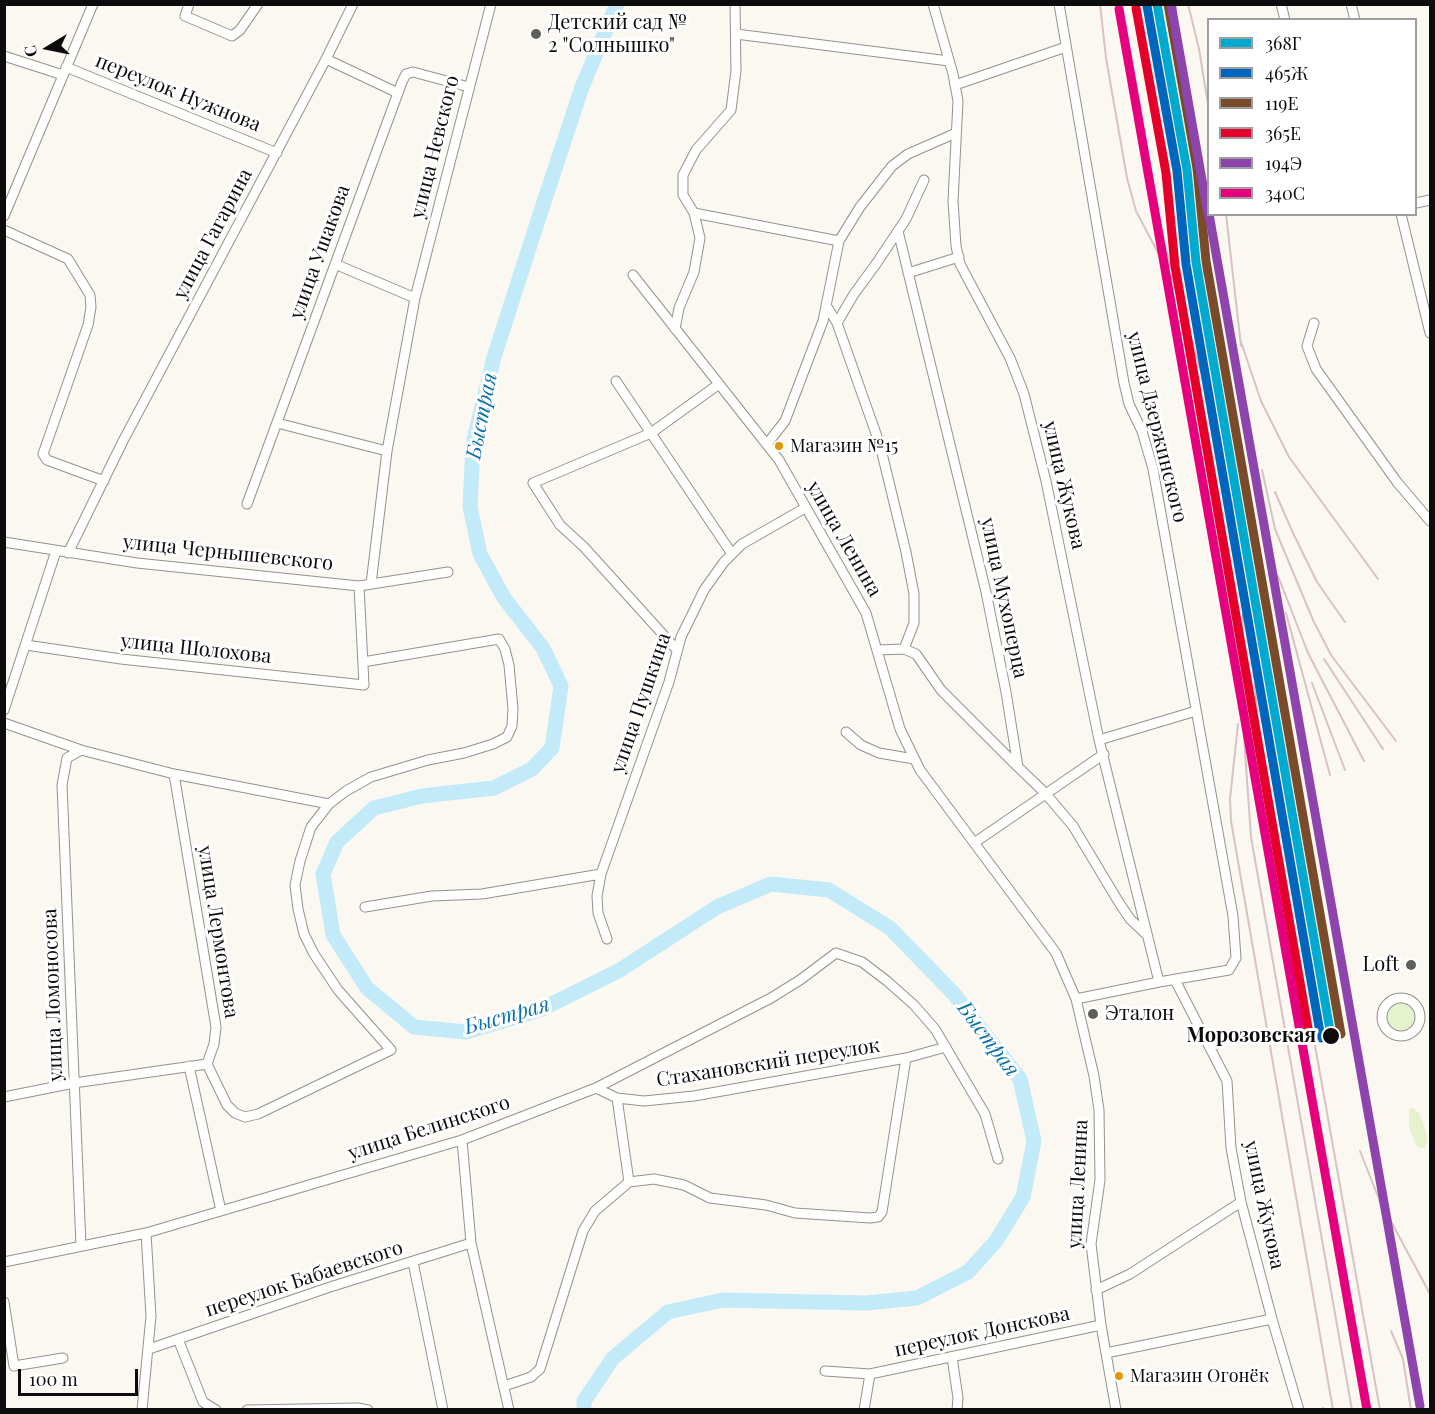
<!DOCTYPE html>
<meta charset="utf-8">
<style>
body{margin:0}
#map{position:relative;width:1435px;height:1414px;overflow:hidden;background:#faf8f0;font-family:"Playfair Display",serif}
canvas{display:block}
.frame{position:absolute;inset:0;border:6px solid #0c0c0c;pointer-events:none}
.legend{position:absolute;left:1207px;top:18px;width:210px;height:198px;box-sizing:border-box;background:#fff;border:2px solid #9e9e9e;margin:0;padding:8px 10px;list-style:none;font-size:18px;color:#0c0c0c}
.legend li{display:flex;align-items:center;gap:12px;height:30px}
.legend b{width:30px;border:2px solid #9e9e9e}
.north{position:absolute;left:18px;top:18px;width:60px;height:60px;-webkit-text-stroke:4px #fff;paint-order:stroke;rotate:260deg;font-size:16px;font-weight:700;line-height:24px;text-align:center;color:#0c0c0c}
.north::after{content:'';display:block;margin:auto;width:21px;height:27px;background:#0c0c0c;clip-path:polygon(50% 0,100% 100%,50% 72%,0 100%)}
.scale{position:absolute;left:18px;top:1369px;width:120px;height:27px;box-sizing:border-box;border:3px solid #0c0c0c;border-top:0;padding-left:8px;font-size:18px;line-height:21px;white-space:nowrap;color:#0c0c0c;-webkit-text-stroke:4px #fff;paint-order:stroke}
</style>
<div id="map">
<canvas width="1435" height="1414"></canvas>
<div class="frame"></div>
<ul class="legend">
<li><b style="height:8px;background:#00a9ce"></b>368Г</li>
<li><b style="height:8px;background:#0065bd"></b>465Ж</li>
<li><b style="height:8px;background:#7a4b2a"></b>119Е</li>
<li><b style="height:8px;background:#e4002b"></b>365Е</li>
<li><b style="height:8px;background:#8e44ad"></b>194Э</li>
<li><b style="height:8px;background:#e5007d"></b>340С</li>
</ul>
<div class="north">С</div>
<div class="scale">100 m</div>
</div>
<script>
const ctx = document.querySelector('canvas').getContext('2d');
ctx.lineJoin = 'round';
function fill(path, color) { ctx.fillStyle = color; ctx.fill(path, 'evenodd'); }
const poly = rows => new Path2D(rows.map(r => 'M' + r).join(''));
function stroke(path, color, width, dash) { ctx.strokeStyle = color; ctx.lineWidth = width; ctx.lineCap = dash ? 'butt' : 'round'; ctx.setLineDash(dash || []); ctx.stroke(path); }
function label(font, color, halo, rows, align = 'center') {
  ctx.font = font + ' "Playfair Display",serif'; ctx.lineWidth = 6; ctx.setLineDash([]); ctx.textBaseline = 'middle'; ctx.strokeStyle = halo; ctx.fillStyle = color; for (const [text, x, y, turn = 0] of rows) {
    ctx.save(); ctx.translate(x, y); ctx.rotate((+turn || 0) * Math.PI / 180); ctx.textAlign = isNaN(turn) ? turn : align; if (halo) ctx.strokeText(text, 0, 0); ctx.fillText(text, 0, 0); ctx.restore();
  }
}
fill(poly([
 '1387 1017a14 14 0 1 1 28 0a14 14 0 1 1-28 0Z',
 [1413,1108,1419,1113,1423,1122,1428,1139,1425,1148,1420,1148,1416,1145,1409,1127,1409,1109]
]), '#e6f2cd');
stroke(poly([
 [584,1410,584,1401,613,1358,668,1312,723,1300,866,1303,917,1298,968,1272,996,1241,1023,1197,1034,1141,1020,1079,954,994,890,928,829,890,771,884,717,907,620,970,542,1009,466,1032,414,1027,367,988,333,935,323,874,337,842,374,808,422,796,494,788,532,769,552,748,561,686,543,648,504,598,480,554,470,507,473,444,494,357,541,211,582,87,617,4]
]), '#c2eaf8', 15);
const minor = poly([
 [189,4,185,16,232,36,240,30,258,4],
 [933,4,953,74,958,101,953,201,956,246,960,264,1010,358,1024,394,1046,481,1099,740,1159,982],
 [1059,4,1124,383,1129,404,1142,431,1153,469,1233,916,1236,958,1229,970,1159,982,1076,999],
 [1281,4,1285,20],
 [1351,4,1355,20],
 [736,34,949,61],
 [4,56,63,75],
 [326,59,398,93],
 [66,67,277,153],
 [955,85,1066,47],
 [1416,203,1430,200],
 [694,213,839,241],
 [1401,214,1430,333],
 [4,216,93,4],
 [4,230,68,259,90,295,91,307,88,325,43,454,47,460,104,481],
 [898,231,986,592,1006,692,1018,767,1045,793,1073,826,1118,901,1130,919,1147,935],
 [335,264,415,298],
 [908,273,959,257],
 [633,275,779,460,866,613,900,729,920,770,1056,953,1076,999,1094,1076,1099,1110,1100,1180,1091,1244,1101,1325,1116,1410],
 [826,305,837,323,880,445,906,552,914,594,914,623,904,649],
 [837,323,854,294,876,264,906,219,924,180],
 [1314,323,1307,346,1316,369,1397,482,1430,521],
 [675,329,679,308,694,272,700,238,694,213,683,195,683,175,696,150,731,110,736,71,735,4],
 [616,381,732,554],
 [277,423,387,451],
 [767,444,785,421,823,321,839,241,860,207,892,166,908,154,956,133],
 [247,504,402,82,406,74,413,72,469,87],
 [4,542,137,563,359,586,448,572],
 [68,553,123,441,326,59,353,4],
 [371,584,387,451,415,298,491,4],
 [26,645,121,659,364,685,359,586],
 [677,650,584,547,560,525,533,483,651,433,719,384],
 [877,650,904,649,916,654,941,690,1018,767],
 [4,710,56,551],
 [4,723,81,750,174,774,329,804,346,791,371,777,428,760,464,753,493,744,507,737,512,726,513,709,509,665,505,649,499,639,363,662],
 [846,732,861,745,879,753,914,759],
 [1099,740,1196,711],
 [174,774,216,1027,214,1044,207,1064,227,1105,235,1113,245,1117,258,1114,391,1050,338,990,314,954,304,934,298,909,295,885,300,861,311,827,329,804],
 [974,843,1104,754],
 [365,907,432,896,482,894,601,874],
 [607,939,598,913,597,896,601,874,669,682,681,637,704,590,724,562,742,544,805,508],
 [1175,980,1227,1081,1231,1148,1241,1202,1272,1319,1299,1410],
 '1382 1017a19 19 0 1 1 38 0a19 19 0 1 1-38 0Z',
 [189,1066,221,1211],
 [596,1088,617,1098,644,1101,694,1096,906,1058,946,1047],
 [4,1097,74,1083,207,1064],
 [617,1098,629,1182],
 [462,1140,471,1243,509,1410],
 [81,1246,62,785,67,758,81,750],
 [4,1262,146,1233,462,1140,596,1088,771,998,800,980,836,953,862,962,887,981,914,1005,935,1029,985,1114,998,1159],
 [413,1262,443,1410],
 [1096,1290,1130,1274,1241,1202],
 [4,1302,14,1366,63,1358],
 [178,1339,203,1402,216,1410],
 [149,1349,330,1287,471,1243],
 [1106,1353,1272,1319],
 [952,1357,958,1398,957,1410],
 [825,1371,870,1374,1101,1325],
 [504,1386,531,1377,540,1369,583,1231,595,1211,629,1182,654,1179,684,1185,710,1198,766,1205,795,1213,870,1218,878,1217,882,1212,906,1058],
 [142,1410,151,1316,146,1233],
 [247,1410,358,1408,368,1410],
 [864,1410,870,1374]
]);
stroke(minor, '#93928f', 11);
stroke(minor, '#fefefd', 9);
stroke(poly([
 [1100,4,1106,58,1127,178,1136,211,1175,285],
 [1116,4,1126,54],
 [1176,4,1178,69,1200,212,1204,275],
 [1188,4,1199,49,1208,104],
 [1226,214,1241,346],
 [1161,232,1202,376],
 [1240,339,1261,401,1289,457,1378,579],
 [1262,470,1275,529,1313,620,1331,655,1396,741],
 [1275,492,1293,533,1317,582,1345,622],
 [1232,502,1243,608,1241,694,1251,837,1352,1410],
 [1278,576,1308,653,1364,761],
 [1286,613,1330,775],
 [1250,620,1258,723,1270,805,1285,877,1380,1410],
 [1324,659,1383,749],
 [1312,683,1345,770],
 [1238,724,1230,799,1231,821,1333,1410],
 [1288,748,1291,804],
 [1257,806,1258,764],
 [1264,812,1274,880,1367,1410],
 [1360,1151,1379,1199,1430,1294],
 [1379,1199,1392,1250,1421,1410],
 [1391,1331,1403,1359,1411,1410],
 [1323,1408,1324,1410]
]), '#d8c2c4', 2);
stroke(poly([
 [1157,4,1187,170,1196,262,1331,1036]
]), '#00a9ce', 9);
stroke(poly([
 [1147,6,1177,171,1186,264,1321,1038]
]), '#0065bd', 9);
stroke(poly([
 [1168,4,1197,168,1206,261,1341,1034]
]), '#7a4b2a', 9);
stroke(poly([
 [1136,8,1166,173,1175,266,1310,1040]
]), '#e4002b', 9);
stroke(poly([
 [1171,4,1208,214],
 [1209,214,1420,1406]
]), '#8e44ad', 9);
stroke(poly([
 [1119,9,1367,1410]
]), '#e5007d', 9);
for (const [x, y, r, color] of [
 [536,34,6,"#5f5f5c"],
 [779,446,5,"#e09701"],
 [1411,965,6,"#5f5f5c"],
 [1093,1014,6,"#5f5f5c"],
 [1331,1036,9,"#0c0c0c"],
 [1119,1376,5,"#e09701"]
]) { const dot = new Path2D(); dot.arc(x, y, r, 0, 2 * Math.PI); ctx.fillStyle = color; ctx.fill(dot); stroke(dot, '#fff', 2); }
label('18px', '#0c0c0c', '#fff', [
 ["Магазин №15",790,446],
 ["Магазин Огонёк",1130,1376]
], 'left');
label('20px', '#0c0c0c', '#fff', [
 ["Детский сад №",548,23],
 ["2 \"Солнышко\"",548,46],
 ["Loft",1399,965,"right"],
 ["Эталон",1105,1014]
], 'left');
label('20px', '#0c0c0c', '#fff', [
 ["переулок Нужнова",178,93,22],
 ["улица Невского",435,147,-76],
 ["улица Гагарина",213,234,-62],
 ["улица Ушакова",320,252,-70],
 ["улица Дзержинского",1157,427,76],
 ["улица Жукова",1064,485,77],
 ["улица Ленина",844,539,60],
 ["улица Чернышевского",228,553,6],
 ["улица Мухоперца",1004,598,78],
 ["улица Шолохова",196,649,6],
 ["улица Пушкина",641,703,-71],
 ["улица Лермонтова",218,932,81],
 ["улица Ломоносова",53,995,-92],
 ["Стахановский переулок",768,1063,-9],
 ["улица Белинского",429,1128,-18],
 ["улица Ленина",1078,1184,-87],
 ["улица Жукова",1264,1205,78],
 ["переулок Бабаевского",304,1279,-18],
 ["переулок Донскова",982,1332,-12]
]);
label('bold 20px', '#0c0c0c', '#fff', [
 ["Морозовская",1316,1036]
], 'right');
label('italic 21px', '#0a70a9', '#fff', [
 ["Быстрая",482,416,-79],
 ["Быстрая",507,1016,-16],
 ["Быстрая",988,1039,53]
]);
</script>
